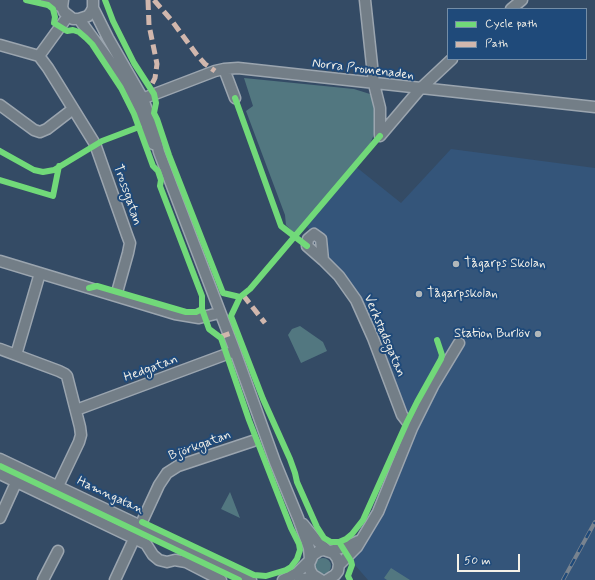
<!DOCTYPE html>
<meta charset="utf-8">
<style>
body{margin:0}
#map{position:relative;width:595px;height:580px;overflow:hidden;background:#344b65;font-family:Mynerve,sans-serif}
canvas{display:block}
.legend{position:absolute;left:447px;top:8px;width:140px;height:52px;box-sizing:border-box;background:#1f4a7a;border:1px solid #748da6;margin:0;padding:5px 7px;list-style:none;font-size:12px;color:#f4f1e8}
.legend li{display:flex;align-items:center;gap:8px;height:20px}
.legend b{width:20px;border:1px solid #748da6}
.scale{position:absolute;left:457px;top:554px;width:63px;height:18px;box-sizing:border-box;border:2px solid #f4f1e8;border-top:0;padding-left:5px;font-size:12px;line-height:14px;white-space:nowrap;color:#f4f1e8;-webkit-text-stroke:3px #1f4a7a;paint-order:stroke}
</style>
<div id="map">
<canvas width="595" height="580"></canvas>
<ul class="legend">
<li><b style="height:5px;background:#71d979"></b>Cycle path</li>
<li><b style="height:5px;background:#d1b7ad"></b>Path</li>
</ul>
<div class="scale">50 m</div>
</div>
<script>
const ctx = document.querySelector('canvas').getContext('2d');
ctx.lineJoin = 'round';
function fill(path, color) { ctx.fillStyle = color; ctx.fill(path, 'evenodd'); }
const poly = rows => new Path2D(rows.map(r => 'M' + r).join(''));
function stroke(path, color, width, dash) { ctx.strokeStyle = color; ctx.lineWidth = width; ctx.lineCap = dash ? 'butt' : 'round'; ctx.setLineDash(dash || []); ctx.stroke(path); }
function label(font, color, halo, rows, align = 'center') {
  ctx.font = font + ' Mynerve,sans-serif'; ctx.lineWidth = 4; ctx.setLineDash([]); ctx.textBaseline = 'middle'; ctx.strokeStyle = halo; ctx.fillStyle = color; for (const [text, x, y, turn = 0] of rows) {
    ctx.save(); ctx.translate(x, y); ctx.rotate((+turn || 0) * Math.PI / 180); ctx.textAlign = isNaN(turn) ? turn : align; if (halo) ctx.strokeText(text, 0, 0); ctx.fillText(text, 0, 0); ctx.restore();
  }
}
fill(poly([
 [451,149,595,168,595,580,368,580,348,557,357,547,412,428,373,338,333,270,314,234,305,225,355,166,401,203]
]), '#34557a');
fill(poly([
 [244,78,354,89,370,94,374,103,375,132,370,144,295,234,286,225,285,215,246,111,253,106],
 [300,326,323,342,327,351,301,363,288,335,292,329],
 [230,492,240,518,221,509],
 '315 566a8 8 0 1 1 16 0a8 8 0 1 1-16 0Z',
 [391,568,410,580,387,580,384,578]
]), '#527780');
const minor = poly([
 [46,0,62,7],
 [63,0,62,7,64,12,73,19,79,19,88,16,91,12,93,8,93,0],
 [365,0,374,84,380,108,380,136],
 [93,8,108,38,143,99,153,126,159,152,235,351,275,462,298,518,309,548,310,559],
 [511,9,522,0],
 [68,16,39,56,48,68,95,144,127,235,130,243,128,253,116,296],
 [79,19,111,63,134,102,146,132,153,144],
 [0,45,39,56],
 [224,69,235,98],
 [134,102,215,71,224,69,238,68,595,107],
 [0,105,34,130,40,132,47,129,73,109],
 [380,136,420,89,452,59],
 [323,260,307,246,308,239,314,234,321,239,323,260,339,276,356,300,373,338,402,415,412,428],
 [0,261,175,314,199,318,219,313],
 [0,349,59,371,65,374,67,376,80,427,81,435,79,442,58,486],
 [16,355,40,273],
 [76,410,235,351],
 [0,459,141,526,251,580],
 [0,474,146,544,153,555,159,560,167,562,175,560,186,562,221,580],
 [0,518,19,476],
 [303,524,316,540,328,551],
 [330,551,345,547,361,540],
 [339,565,357,547,378,512,412,428,433,386,459,343],
 [43,580,58,551],
 [115,580,159,485,167,473,178,466,253,441],
 [283,580,297,573,310,560],
 [300,580,314,577],
 [321,580,313,575,310,570,309,564,313,555,319,551,324,550,333,553,337,558,339,564,338,571,335,575,327,580]
]);
stroke(minor, '#9ba5af', 13);
stroke(minor, '#737e87', 10);
const rail = poly([
 [563,580,595,522]
]);
stroke(rail, '#78838f', 4);
stroke(rail, '#1f4a7a', 2.5, [8]);
stroke(poly([
 [148,0,149,25,157,64,155,78,150,88],
 [154,0,172,21,197,55,205,64,215,71],
 [243,295,265,323],
 [220,337,237,331]
]), '#d1b7ad', 5, [10, 5]);
stroke(poly([
 [26,0,48,5,53,9,55,17,54,23,67,31,73,30,79,32,86,38,92,44,121,88,134,114,153,166,158,171,161,180,160,186,202,296,202,309,209,329,221,338,249,420,291,528,299,544,300,550,297,559,291,567,286,570,266,576,254,575,142,522],
 [105,0,113,21,134,63,154,94,156,103,154,113,157,119,169,155,223,293,240,297],
 [235,98,281,226,307,246],
 [0,151,34,170,43,172,54,170,102,141,139,127],
 [0,180,53,196,59,166],
 [89,288,97,286,186,312,196,312,202,309],
 [0,466,239,580],
 [339,542,346,539,352,534,363,520,407,422,417,402,441,359,442,355,437,340],
 [350,580,348,576,352,565,351,561,339,542,331,542,324,538,317,527,297,482,295,473,290,459,263,399,231,316,240,297,250,289,380,136]
]), '#71d979', 6);
for (const [x, y, r, color] of [
 [456,264,4,"#b1b7ba"],
 [419,294,4,"#b1b7ba"],
 [538,334,4,"#b1b7ba"]
]) { const dot = new Path2D(); dot.arc(x, y, r, 0, 2 * Math.PI); ctx.fillStyle = color; ctx.fill(dot); stroke(dot, '#1f4a7a', 1.5); }
label('13px', '#f4f1e8', '#1f4a7a', [
 ["Norra Promenaden",363,70,7],
 ["Trossgatan",127,195,71],
 ["Verkstadsgatan",384,336,67],
 ["Hedgatan",151,369,-20],
 ["Björkgatan",200,446,-20],
 ["Hamngatan",110,496,25]
]);
label('13px', '#f4f1e8', '#1f4a7a', [
 ["Tågarps Skolan",464,264],
 ["Tågarpskolan",427,294],
 ["Station Burlöv",530,334,"right"]
], 'left');
</script>
